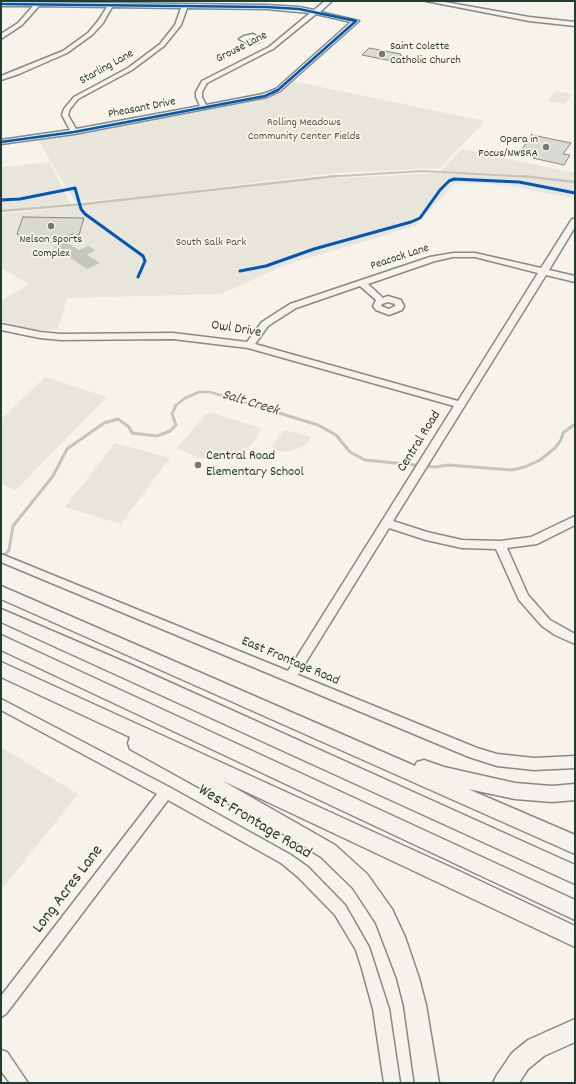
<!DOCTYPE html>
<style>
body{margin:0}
#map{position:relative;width:576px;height:1084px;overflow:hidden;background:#f7f3ea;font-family:Dekko,sans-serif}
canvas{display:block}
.frame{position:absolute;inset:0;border:2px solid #1f3d34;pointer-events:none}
</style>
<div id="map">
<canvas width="576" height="1084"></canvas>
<div class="frame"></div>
</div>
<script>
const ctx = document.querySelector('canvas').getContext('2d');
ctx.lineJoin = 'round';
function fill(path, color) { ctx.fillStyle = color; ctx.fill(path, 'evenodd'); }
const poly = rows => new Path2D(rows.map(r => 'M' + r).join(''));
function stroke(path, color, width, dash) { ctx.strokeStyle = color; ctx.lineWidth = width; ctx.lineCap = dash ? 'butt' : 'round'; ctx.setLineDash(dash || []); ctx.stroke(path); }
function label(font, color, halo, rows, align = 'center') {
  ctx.font = font + ' Dekko,sans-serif'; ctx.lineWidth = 3.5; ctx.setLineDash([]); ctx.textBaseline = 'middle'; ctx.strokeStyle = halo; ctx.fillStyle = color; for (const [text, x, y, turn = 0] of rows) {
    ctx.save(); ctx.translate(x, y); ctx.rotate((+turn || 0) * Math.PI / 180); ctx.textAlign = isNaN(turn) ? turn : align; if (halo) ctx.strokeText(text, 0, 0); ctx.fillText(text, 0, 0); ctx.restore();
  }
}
fill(poly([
 [292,81,485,121,440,168,336,173,135,197,75,202,38,140,244,101,276,94],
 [555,91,572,94,565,104,548,101],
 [462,149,575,173,575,199,516,187,481,183,454,184,415,226,285,265,221,294,67,298,58,329,34,331,1,321,1,301,29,284,1,268,1,214,325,179,439,173],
 [50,162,70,203,1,210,1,167],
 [45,377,107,397,16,490,1,484,1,419],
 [212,413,261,428,262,428,252,444,239,455,219,460,198,458,177,448,206,414],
 [284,430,311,437,306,445,288,452,273,450,271,446],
 [115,443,170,458,121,524,65,507],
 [1,747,78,794,1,890]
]), '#e8e5da');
fill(poly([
 [66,242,79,250,88,246,95,250,87,255,100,263,87,269,54,247]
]), '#c4c6bb');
stroke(poly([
 [324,177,423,171,531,177]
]), '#c4c6bb', 2);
stroke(poly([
 [522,176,575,182],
 [1,211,84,204,337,176],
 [175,406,185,398,199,392,210,392,256,406]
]), '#c4c6bb', 2.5);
stroke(poly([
 [253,405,318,425,336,435,350,452,365,460,435,467,448,465,512,470,525,467,540,460,555,448,561,440,563,433,575,424],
 [1,560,9,550,13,526,53,476,67,449,104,423,118,419,129,427,132,433,157,436,170,431,176,425,172,414,176,405]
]), '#c4c6bb', 3);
const building = poly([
 [369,48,401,54,400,55,403,56,397,62,362,55,369,48],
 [532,135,571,143,563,154,570,155,564,165,533,158,535,157,520,152,532,135],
 [23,217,84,218,79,235,72,234,55,242,32,242,17,234,23,217]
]);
fill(building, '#dad8d2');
stroke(building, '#868984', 1);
const minor = poly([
 [325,1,332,1,320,12,359,21,280,91,267,97,74,134,1,144,1,140,70,130,62,115,64,109,74,97,128,68,160,44,175,25,181,8,112,7,103,23,92,35,67,53,19,74,1,80,1,76,63,51,88,33,98,21,107,7,39,6,22,25,1,39,1,34,18,23,33,6,1,6,1,2,266,5,299,7,314,10,325,1],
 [187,8,266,9,310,13,269,47,202,81,196,92,196,97,200,106,76,129,68,115,70,109,78,99,132,70,164,46,181,25,187,8],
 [316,14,351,22,276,89,263,94,206,105,202,97,202,92,207,83,273,49,316,14],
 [426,1,439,1,529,17,575,22,575,26,529,21,426,1],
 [253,34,258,37,259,42,248,44,239,39,244,36,253,34],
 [252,38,253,40,247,39,248,39,252,38],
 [572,219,575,219,575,227,549,270,575,276,575,282,546,275,393,521,427,532,462,540,500,541,531,537,575,516,575,525,537,544,507,548,528,595,550,620,575,634,575,644,555,635,542,626,519,600,496,549,462,548,426,540,389,528,298,675,477,748,497,754,534,758,575,756,575,768,534,770,497,766,469,757,1,562,1,554,288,671,454,406,248,348,173,339,61,340,40,338,1,330,1,324,40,332,61,334,173,333,247,342,262,322,290,304,430,257,453,253,475,253,541,268,572,219],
 [453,257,475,257,538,273,458,401,255,344,268,326,296,308,360,286,376,300,373,306,376,310,389,315,402,310,404,306,401,300,388,296,383,298,368,284,435,261,453,257],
 [388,302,395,304,395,306,389,309,381,306,382,304,388,302],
 [1,699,171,788,291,855,308,867,345,905,369,947,389,1009,400,1083,384,1083,373,1009,362,969,356,950,335,915,298,877,281,863,168,800,6,1014,1,1017,1,996,157,794,1,710,1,699],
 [1,1050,7,1052,28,1083,10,1083,1,1071,1,1050]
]);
const highway = poly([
 [1,586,415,766,417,762,424,760,444,767,515,783,552,786,575,784,575,800,552,802,515,799,468,789,575,835,575,854,1,599,1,586],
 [1,609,127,663,575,865,575,884,1,622,1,609],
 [1,635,575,900,575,920,1,650,1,635],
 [1,662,459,871,575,926,575,947,221,780,335,845,367,874,392,909,405,937,419,978,426,1005,439,1083,415,1083,404,1005,397,978,376,923,353,888,321,857,294,840,130,749,128,743,130,737,1,677,1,662],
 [575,1019,575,1042,544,1056,528,1069,519,1083,493,1083,497,1075,512,1053,528,1040,575,1019]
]);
stroke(minor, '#868984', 3);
stroke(highway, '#868984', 3);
fill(minor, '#f5f2ec');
fill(highway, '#f5f2ec');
stroke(poly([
 [1,4,266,7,299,9,356,21,278,90,265,96,74,132,1,142]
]), '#0057b8', 2.5);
stroke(poly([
 [1,200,20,199,75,188,81,209,85,214,143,256,145,261,138,277],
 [240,271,266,266,314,249,411,222,420,218,440,190,449,181,454,179,519,182,575,193]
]), '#0057b8', 3);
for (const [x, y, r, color] of [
 [382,54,4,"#6b7d74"],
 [546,147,4,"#6b7d74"],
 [51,226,4,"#6b7d74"],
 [198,465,4,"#6b7d74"]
]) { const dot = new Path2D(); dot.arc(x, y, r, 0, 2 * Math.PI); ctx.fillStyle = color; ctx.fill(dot); stroke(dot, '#fcf5e5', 1.5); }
label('12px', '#1f3d34', '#fcf5e5', [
 ["Saint Colette",390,47],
 ["Catholic Church",390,61],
 ["Opera in",538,140,"right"],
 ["Focus/NWSRA",538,154,"right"],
 ["Nelson Sports",51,240,"center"],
 ["Complex",51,254,"center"]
], 'left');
label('12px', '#1f3d34', '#fcf5e5', [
 ["Grouse Lane",242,48,-27],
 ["Starling Lane",107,68,-29],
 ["Pheasant Drive",142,109,-11],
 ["Peacock Lane",400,258,-18]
]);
label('12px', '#455c52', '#fcf5e5', [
 ["Rolling Meadows",304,123],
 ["Community Center Fields",304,137],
 ["South Salk Park",211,243]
]);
label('14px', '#1f3d34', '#fcf5e5', [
 ["Owl Drive",236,330,9],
 ["Central Road",420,442,-58],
 ["East Frontage Road",290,662,23]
]);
label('14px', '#1f3d34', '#fcf5e5', [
 ["Central Road",206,457],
 ["Elementary School",206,473]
], 'left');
label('italic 15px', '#435a51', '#fcf5e5', [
 ["Salt Creek",250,404,17]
]);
label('17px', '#1f3d34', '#fcf5e5', [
 ["West Frontage Road",254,823,31],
 ["Long Acres Lane",69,890,-53]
]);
</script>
